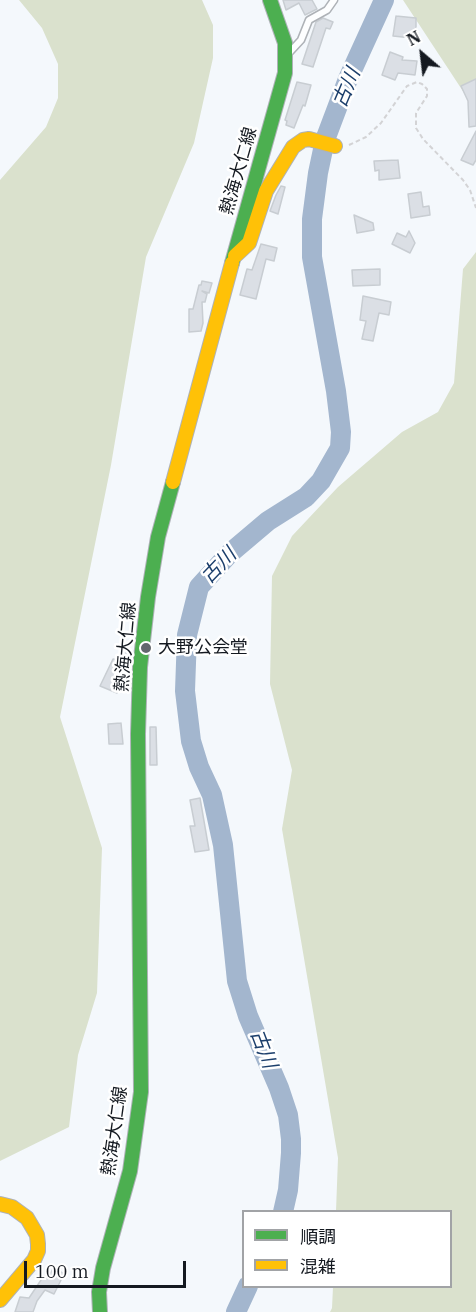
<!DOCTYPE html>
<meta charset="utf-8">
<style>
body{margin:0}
#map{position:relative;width:476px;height:1312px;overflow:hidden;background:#f4f8fc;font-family:"IBM Plex Serif","Noto Sans JP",serif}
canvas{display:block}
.legend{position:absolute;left:242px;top:1210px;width:210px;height:78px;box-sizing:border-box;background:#fff;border:2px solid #a1a3a6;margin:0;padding:8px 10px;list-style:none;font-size:18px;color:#141920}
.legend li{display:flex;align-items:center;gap:12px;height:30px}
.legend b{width:30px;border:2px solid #a1a3a6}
.north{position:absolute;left:392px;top:24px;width:60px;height:60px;-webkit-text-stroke:4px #fff;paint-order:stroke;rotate:332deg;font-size:16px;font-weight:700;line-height:24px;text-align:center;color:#141920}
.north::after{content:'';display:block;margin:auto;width:21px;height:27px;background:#141920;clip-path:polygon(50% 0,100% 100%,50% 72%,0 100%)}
.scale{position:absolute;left:24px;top:1261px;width:162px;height:27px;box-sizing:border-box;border:3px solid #141920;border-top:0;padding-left:8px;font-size:18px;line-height:21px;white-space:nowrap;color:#141920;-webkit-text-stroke:4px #fff;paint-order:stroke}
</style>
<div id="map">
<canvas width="476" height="1312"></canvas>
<ul class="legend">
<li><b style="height:8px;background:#4caf50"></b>順調</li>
<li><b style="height:8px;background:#ffc107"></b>混雑</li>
</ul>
<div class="north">N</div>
<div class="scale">100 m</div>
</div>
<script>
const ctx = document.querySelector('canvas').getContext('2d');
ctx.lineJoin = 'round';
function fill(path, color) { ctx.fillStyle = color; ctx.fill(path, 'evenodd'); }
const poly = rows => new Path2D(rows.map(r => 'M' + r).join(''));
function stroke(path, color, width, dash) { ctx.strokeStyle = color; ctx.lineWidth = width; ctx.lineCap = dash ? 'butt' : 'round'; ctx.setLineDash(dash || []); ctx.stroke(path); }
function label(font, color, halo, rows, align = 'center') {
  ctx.font = font + ' "IBM Plex Serif","Noto Sans JP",serif'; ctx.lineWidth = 5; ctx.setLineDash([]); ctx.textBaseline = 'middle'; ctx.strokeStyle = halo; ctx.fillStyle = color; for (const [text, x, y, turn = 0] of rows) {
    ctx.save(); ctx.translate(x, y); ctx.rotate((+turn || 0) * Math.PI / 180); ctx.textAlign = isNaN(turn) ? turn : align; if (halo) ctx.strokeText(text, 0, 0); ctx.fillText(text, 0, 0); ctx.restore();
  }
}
fill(poly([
 [19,0,202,0,213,25,213,58,194,143,146,257,111,465,60,717,102,848,97,993,78,1055,69,1127,0,1161,0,180,46,127,58,98,58,64,42,28],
 [403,0,476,0,476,111],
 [476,252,476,1312,330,1312,332,1308,333,1287,450,1286,450,1212,336,1211,338,1158,282,829,292,770,270,684,272,576,292,536,338,487,402,432,438,412,454,383,463,269]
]), '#dae1cd');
stroke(poly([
 [283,1212,288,1190,291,1153,291,1139,288,1115,279,1088,248,1016,237,981,223,845,212,795,199,767,191,741,185,691,187,635,199,587,229,554,268,521,306,497,321,481,340,448,341,432,336,391,312,257,312,219,318,173,325,140,348,79,384,0],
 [236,1312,248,1286]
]), '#a3b6ce', 20);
const building = poly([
 [283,0,312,0,317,9,305,15,299,3,286,10,283,0],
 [396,16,416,18,416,36,412,36,412,38,393,36,396,16],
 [323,18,333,22,330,29,326,28,313,67,302,64,316,22,323,18],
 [390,52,403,57,402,60,417,61,415,75,398,73,395,80,382,75,390,52],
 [476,79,476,126,469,127,468,101,461,86,476,79],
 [297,82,311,85,305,106,303,105,294,128,286,125,287,121,285,120,297,82],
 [476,131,476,160,473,165,461,160,476,131],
 [398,160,400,178,379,180,379,170,375,171,374,161,398,160],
 [281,186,285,187,278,214,270,211,276,195,281,186],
 [421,192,423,207,429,206,430,215,411,218,408,194,421,192],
 [354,215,373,223,374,230,357,233,354,215],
 [409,231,415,243,410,253,392,244,397,233,406,237,409,231],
 [261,244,277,248,274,261,266,259,256,299,240,295,247,269,252,270,261,244],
 [380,269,380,285,353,286,352,270,380,269],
 [202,281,212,283,209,293,202,291,207,294,205,302,202,302,203,323,201,331,189,332,189,309,193,309,199,285,201,285,202,281],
 [363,296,391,302,389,315,379,313,373,341,362,339,366,321,360,320,363,296],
 [124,648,130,651,129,661,118,684,121,686,117,693,100,686,113,659,119,660,124,648],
 [121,723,123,744,109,744,108,724,121,723],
 [150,727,156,727,157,765,150,765,150,727],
 [200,798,209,850,195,852,190,826,195,826,190,800,200,798],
 [54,1267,64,1274,54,1294,45,1290,37,1301,33,1312,15,1312,20,1297,29,1298,43,1277,50,1274,54,1267]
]);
fill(building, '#dbdfe5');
stroke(building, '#c8cdd2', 1.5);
const lane = poly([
 [288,54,301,40,309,20,327,10,334,0]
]);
const fast = poly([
 [232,263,285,73,285,43,270,0],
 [100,1312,99,1292,103,1268,130,1171,141,1092,138,734,140,667,148,597,158,537,173,482]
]);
const slow = poly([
 [235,256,249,243,266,191,293,147,303,140,309,139,335,146],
 [173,482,232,263],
 [0,1204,12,1207,27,1218,37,1235,38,1244,38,1251,34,1260,0,1300]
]);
stroke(lane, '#aeb2b7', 9);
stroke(fast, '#aeb2b7', 16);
stroke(slow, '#aeb2b7', 16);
stroke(poly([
 [349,145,366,137,381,123,407,86,417,82,422,84,427,89,427,96,416,113,416,128,423,139,463,180,470,190,476,208]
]), '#d3d3d5', 2, [4.5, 3]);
stroke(lane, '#fdfeff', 6);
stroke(fast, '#4caf50', 14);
stroke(slow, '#ffc107', 14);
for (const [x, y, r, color] of [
 [146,648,6,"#62676d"]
]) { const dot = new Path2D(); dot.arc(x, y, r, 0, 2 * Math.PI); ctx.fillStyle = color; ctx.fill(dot); stroke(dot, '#fff', 2); }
label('18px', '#141920', '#fff', [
 ["熱海大仁線",239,171,-74],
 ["熱海大仁線",126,647,-85],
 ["熱海大仁線",115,1131,-82]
]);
label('18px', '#141920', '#fff', [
 ["大野公会堂",158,648]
], 'left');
label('italic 20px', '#1c3f6c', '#fff', [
 ["古川",347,88,-67],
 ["古川",219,566,-46],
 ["古川",263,1049,69]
]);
</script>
